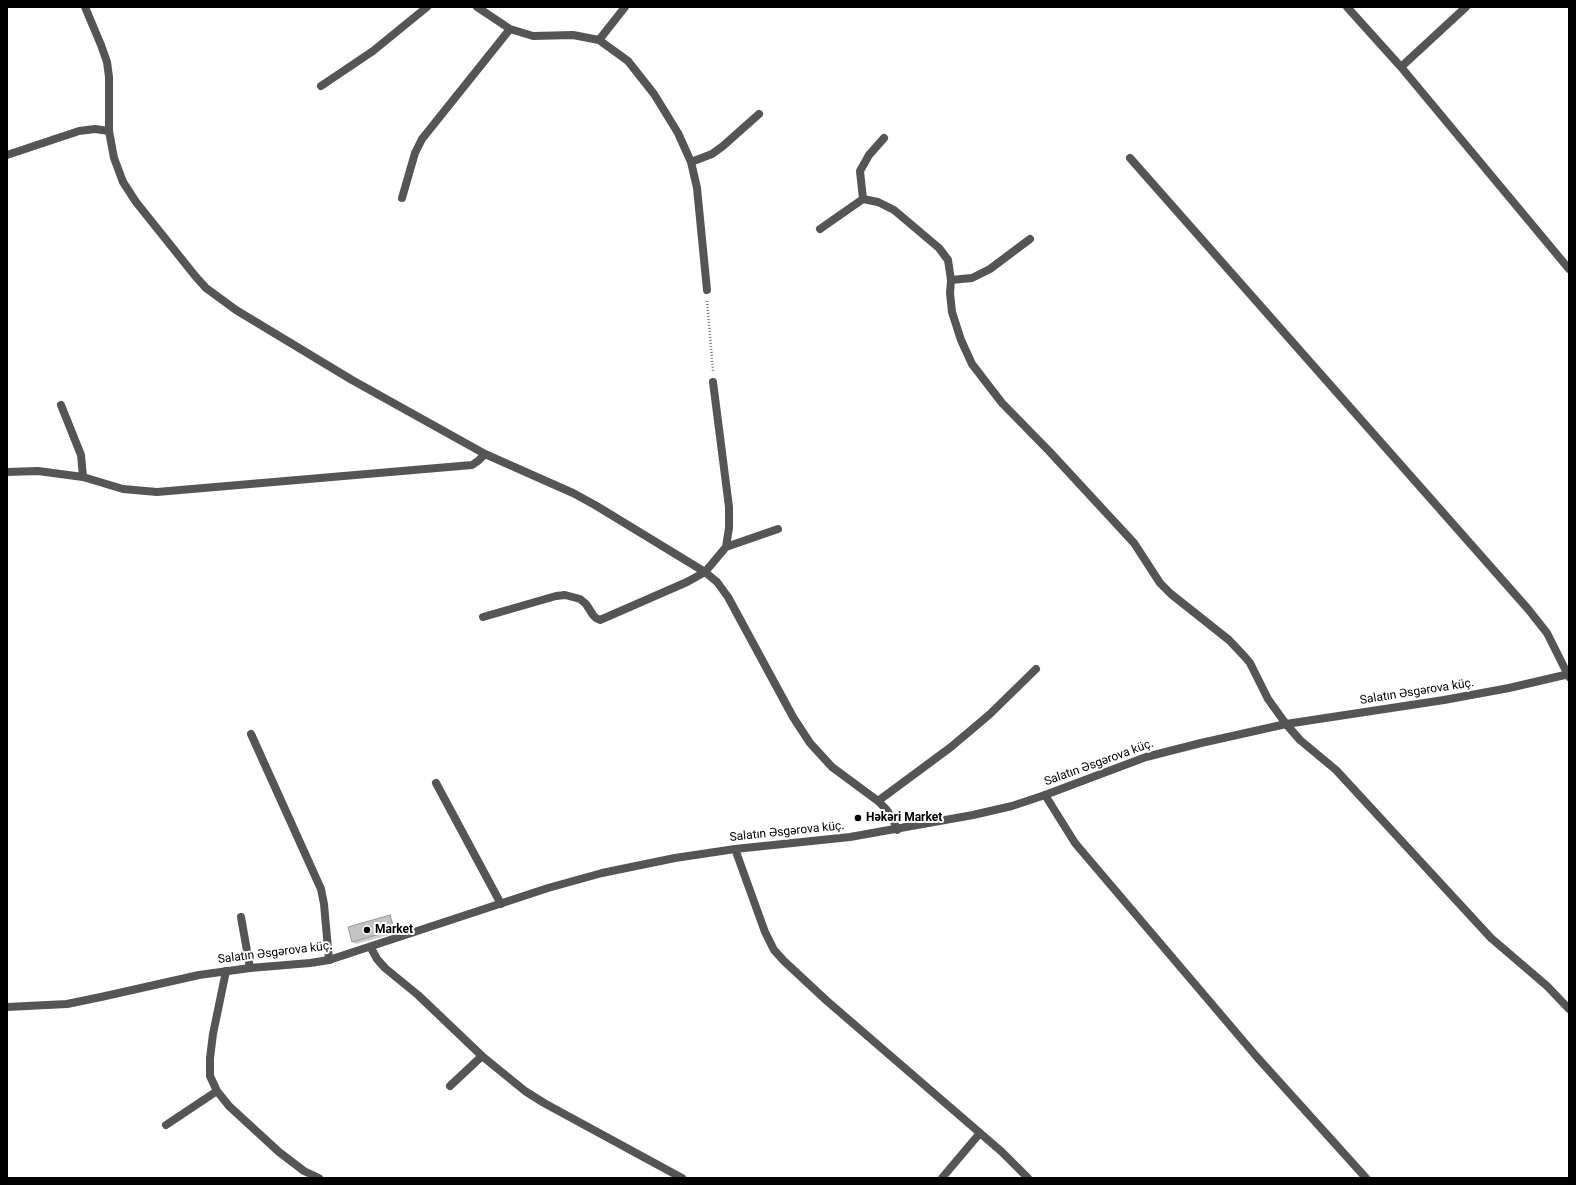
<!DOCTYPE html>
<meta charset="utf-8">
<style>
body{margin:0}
#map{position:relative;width:1576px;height:1185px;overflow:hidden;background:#fff;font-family:Roboto,sans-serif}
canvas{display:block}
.frame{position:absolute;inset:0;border:8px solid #000;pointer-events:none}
</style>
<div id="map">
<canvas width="1576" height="1185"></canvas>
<div class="frame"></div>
</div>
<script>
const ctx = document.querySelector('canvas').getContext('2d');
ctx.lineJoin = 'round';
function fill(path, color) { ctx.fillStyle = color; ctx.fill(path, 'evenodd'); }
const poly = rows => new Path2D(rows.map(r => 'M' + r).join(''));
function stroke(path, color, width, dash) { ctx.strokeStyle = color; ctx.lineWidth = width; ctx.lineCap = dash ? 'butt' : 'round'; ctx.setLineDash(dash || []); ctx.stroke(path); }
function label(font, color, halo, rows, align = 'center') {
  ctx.font = font + ' Roboto,sans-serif'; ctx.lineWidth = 4; ctx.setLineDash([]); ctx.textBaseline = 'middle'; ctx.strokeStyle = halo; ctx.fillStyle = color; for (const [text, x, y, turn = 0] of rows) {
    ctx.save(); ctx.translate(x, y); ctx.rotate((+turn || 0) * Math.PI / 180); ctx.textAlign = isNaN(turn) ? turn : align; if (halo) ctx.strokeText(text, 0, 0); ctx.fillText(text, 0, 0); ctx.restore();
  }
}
fill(poly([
 [389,916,392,919,396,933,356,944,353,942]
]), '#0003');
const building = poly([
 [390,915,394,930,352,942,348,927,390,915]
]);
fill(building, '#c4c4c4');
stroke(building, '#999', 1);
stroke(poly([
 [707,301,713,371]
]), '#777', 2.5, [1, 2]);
stroke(poly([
 [85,7,101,45,107,62,109,77,109,131,114,158,123,182,136,202,196,277,206,288,236,310,352,380,485,454,573,493,595,505,705,572,717,582,728,597,793,717,810,743,832,767,878,801,886,809,893,819,897,830],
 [477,7,510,29,533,36,573,35,599,40,628,61,654,94,678,133,691,162,697,188,707,290],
 [1347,7,1401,67,1569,269],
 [599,40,625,7],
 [1401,67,1466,7],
 [321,86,373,51,427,7],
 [7,155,79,131,95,129,109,131],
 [1130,158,1528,609,1547,633,1569,677],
 [691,162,712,154,723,146,759,114],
 [402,198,415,153,422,139,510,29],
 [863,199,860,171,869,155,884,138],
 [820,229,863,199,878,202,894,210,939,248,948,260,951,280,950,293,952,312,961,340,972,364,1002,403,1049,451,1134,543,1160,583,1171,594,1229,640,1245,657,1250,663,1268,699,1286,724,1300,740,1336,770,1491,938,1547,986,1569,1009],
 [951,280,972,278,990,269,1030,239],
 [61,405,81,455,83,477],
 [7,472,38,471,83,477,123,489,157,492,472,465,478,461,485,454],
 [726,547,778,529],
 [483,617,556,596,565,595,580,599,586,604,593,615,596,618,600,620,687,582,705,572,726,547,729,528,729,507,713,382],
 [251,734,321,889,324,904,329,960],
 [436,783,501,904],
 [1045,795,1075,843,1256,1056,1366,1178],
 [878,801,951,747,990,714,1036,669],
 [735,849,765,932,774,950,784,961,827,1001,1002,1152,1028,1178],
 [241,917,250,968],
 [371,948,377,959,385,968,418,995,482,1056,525,1091,544,1103,682,1178],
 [226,971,213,1034,210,1058,210,1076,217,1091,229,1106,279,1152,304,1171,319,1178],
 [450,1086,482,1056],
 [166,1125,217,1091],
 [942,1178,980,1133]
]), '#555', 8);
stroke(poly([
 [7,1007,67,1004,101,997,199,975,250,968,310,963,329,960,548,888,602,873,675,858,735,849,850,837,973,815,1012,806,1045,795,1146,757,1201,743,1286,724,1444,700,1509,688,1569,674]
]), '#555', 8);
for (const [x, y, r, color] of [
 [858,818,4,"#000"],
 [367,930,4,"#000"]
]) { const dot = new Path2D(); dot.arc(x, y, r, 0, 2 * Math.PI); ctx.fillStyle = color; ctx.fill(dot); stroke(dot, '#fff', 1.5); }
label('12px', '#000', '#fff', [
 ["Salatın Əsgərova küç.",1417,692,-9],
 ["Salatın Əsgərova küç.",1099,763,-20],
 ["Salatın Əsgərova küç.",787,832,-6],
 ["Salatın Əsgərova küç.",275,953,-7]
]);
label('bold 12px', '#000', '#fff', [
 ["Həkəri Market",866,818],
 ["Market",375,930]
], 'left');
</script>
